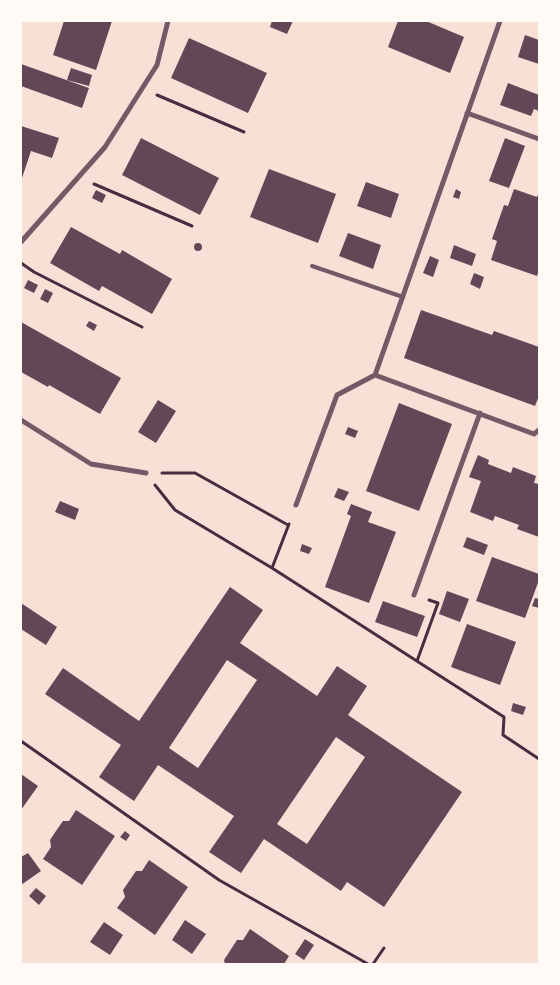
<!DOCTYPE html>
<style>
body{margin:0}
#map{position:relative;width:560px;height:985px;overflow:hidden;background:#f7e1d7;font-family:"Fira Sans Condensed",sans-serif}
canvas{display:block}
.frame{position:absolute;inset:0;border:22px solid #fffaf5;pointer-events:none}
</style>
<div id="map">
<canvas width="560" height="985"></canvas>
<div class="frame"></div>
</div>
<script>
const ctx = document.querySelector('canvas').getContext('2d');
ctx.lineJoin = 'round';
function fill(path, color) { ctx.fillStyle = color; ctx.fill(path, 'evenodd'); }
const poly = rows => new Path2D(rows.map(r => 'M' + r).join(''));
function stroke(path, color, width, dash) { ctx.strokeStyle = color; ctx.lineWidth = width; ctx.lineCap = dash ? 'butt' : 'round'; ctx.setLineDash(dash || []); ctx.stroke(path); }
fill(poly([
 [64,21,112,21,96,70,53,55],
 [272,21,293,21,287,34,270,27],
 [398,21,426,21,464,37,450,73,388,47],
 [525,35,539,40,539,64,518,57],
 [189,38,267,73,248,113,171,78],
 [21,64,89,88,82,108,21,86],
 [71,68,92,75,89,86,67,80],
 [508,83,539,95,539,111,534,109,531,116,500,105],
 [21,126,59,138,52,158,31,151,22,178],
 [141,138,219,178,200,215,122,175],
 [505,138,525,146,509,188,489,181],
 [269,169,336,194,318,243,250,217],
 [366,182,399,194,391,218,357,206],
 [456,189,461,192,459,199,453,197],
 [514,189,537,197,539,192,539,270,537,276,491,260,497,241,492,239,504,205,508,206],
 [96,190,106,195,102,203,92,198],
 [71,227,120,254,122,250,172,279,152,314,102,286,99,291,50,263],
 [348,233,381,245,373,269,339,256],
 '194 247a4 4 0 1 1 8 0a4 4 0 1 1-8 0Z',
 [454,245,476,254,472,266,450,258],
 [430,256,439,260,433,277,423,273],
 [474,273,484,277,480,289,470,284],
 [28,280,38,285,34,293,24,288],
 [45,289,53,293,48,303,40,299],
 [421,310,492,335,494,331,539,347,539,396,535,406,404,358],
 [89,321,97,325,94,331,86,326],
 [21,322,121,378,100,414,49,385,48,387,21,372],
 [158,400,176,411,156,443,138,432],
 [399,403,452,424,419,511,366,491],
 [348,427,358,431,355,438,345,434],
 [478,455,489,460,488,464,511,473,513,467,536,476,534,483,539,484,539,537,517,529,519,525,495,516,493,521,470,512,481,481,469,477],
 [338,488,349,492,344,501,334,497],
 [60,501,79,509,75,520,55,512],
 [351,504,372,512,368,522,396,532,369,603,325,587,351,516,347,514],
 [467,537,488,545,484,555,463,547],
 [302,544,312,548,309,554,300,551],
 [492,557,539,574,539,580,525,618,476,601],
 [230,587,263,610,240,643,317,696,337,666,367,686,348,715,462,792,384,907,347,882,341,891,264,839,241,873,209,852,234,816,158,765,134,801,99,777,121,745,45,694,63,668,139,721],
 [227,660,257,680,198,768,169,748],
 [336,737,365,757,307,844,277,824],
 [447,591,469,599,460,622,439,614],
 [535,598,539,599,539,608,532,606],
 [383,601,425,616,417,637,375,622],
 [21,603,57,627,46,645,21,629],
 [467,624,516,642,500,685,451,667],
 [513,703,526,707,523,715,511,711],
 [21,774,38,786,21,810],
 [76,810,115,836,82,885,43,859,51,847,50,840,56,831,63,821,69,821],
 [125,831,130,835,126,841,120,837],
 [28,853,41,871,21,885,21,857],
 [149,860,188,887,155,935,117,908,125,897,123,890,136,871,142,871],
 [36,888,46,896,39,905,29,896],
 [185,920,206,934,192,954,172,940],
 [104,922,123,935,110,955,90,942],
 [250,929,289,956,284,964,225,964,224,960,237,940,243,940],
 [305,939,314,945,304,960,295,954]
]), '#644757');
stroke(poly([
 [157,95,244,132],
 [94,184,192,226],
 [21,263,34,272,142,327],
 [162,473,195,473,288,525],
 [155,485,175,510,272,568,504,717,503,735,539,759],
 [272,568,289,524],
 [417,661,438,603,429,600],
 [21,741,219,880,368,964],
 [373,964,384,948]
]), '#4a2c40', 3);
stroke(poly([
 [312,266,403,297]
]), '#755966', 4);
stroke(poly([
 [467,113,539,139],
 [21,242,105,147,157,65,168,21],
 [375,375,534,434,539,430],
 [21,420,91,464,146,473],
 [296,505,337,395,375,375,500,21],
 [414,595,480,413]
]), '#755966', 5);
</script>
